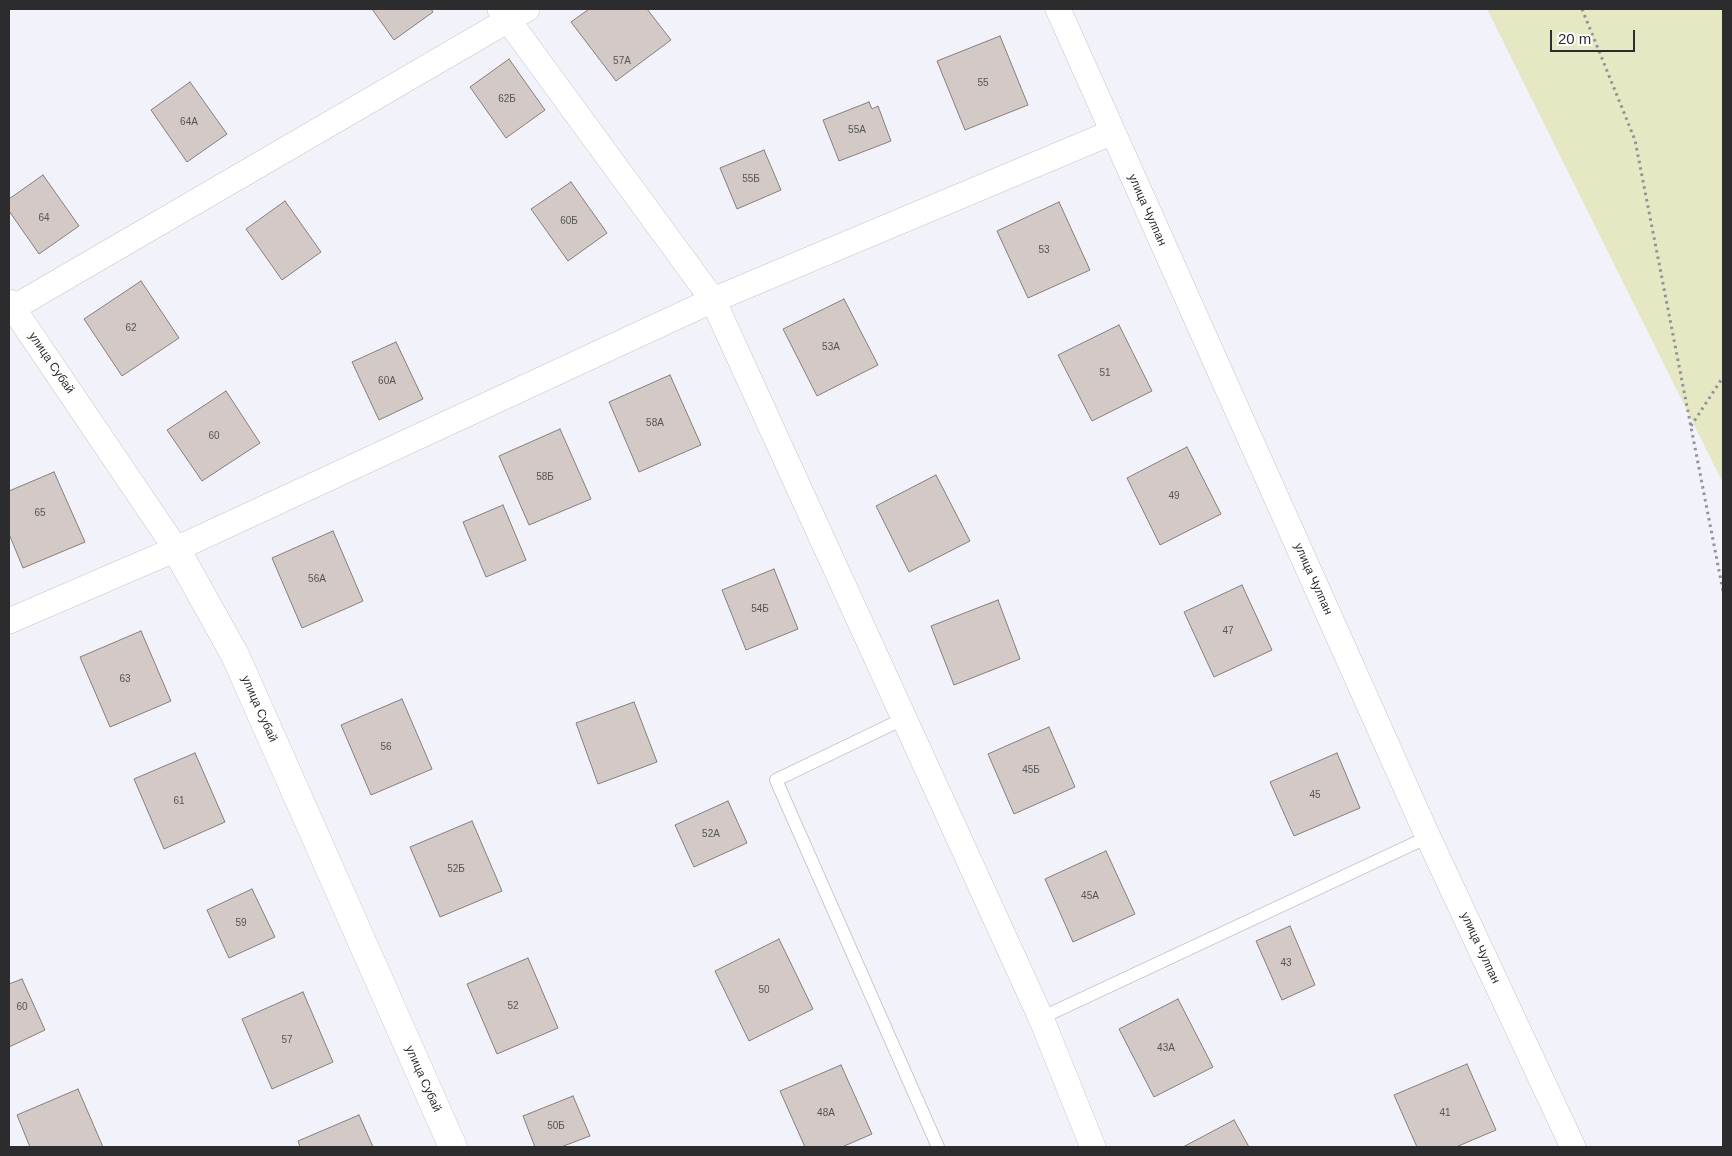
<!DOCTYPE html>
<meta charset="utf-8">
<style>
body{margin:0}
#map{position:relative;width:1732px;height:1156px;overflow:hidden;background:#f2f2fa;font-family:Arial,sans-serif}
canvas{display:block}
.frame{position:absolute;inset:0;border:10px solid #2c2c2f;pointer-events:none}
.scale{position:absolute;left:1550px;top:30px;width:85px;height:22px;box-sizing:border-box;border:2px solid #2c2c2f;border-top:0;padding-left:6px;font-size:15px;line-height:18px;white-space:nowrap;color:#2c2c2f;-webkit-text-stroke:4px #fff;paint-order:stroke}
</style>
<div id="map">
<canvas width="1732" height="1156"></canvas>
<div class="frame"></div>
<div class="scale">20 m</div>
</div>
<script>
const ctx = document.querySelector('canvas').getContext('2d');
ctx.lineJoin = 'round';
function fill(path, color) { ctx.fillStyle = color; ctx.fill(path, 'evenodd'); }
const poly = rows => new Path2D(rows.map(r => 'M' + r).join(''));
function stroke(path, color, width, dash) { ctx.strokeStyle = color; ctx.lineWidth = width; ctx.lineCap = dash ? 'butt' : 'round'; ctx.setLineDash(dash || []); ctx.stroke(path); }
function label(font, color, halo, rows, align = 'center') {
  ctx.font = font + ' Arial,sans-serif'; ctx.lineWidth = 4; ctx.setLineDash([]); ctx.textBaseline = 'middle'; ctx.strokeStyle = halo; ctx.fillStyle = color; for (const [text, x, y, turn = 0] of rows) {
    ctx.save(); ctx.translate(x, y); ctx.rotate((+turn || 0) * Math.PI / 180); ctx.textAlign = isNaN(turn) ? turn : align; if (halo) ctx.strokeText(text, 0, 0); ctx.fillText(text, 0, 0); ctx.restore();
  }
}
fill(poly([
 [1487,9,1723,9,1723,483]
]), '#e6e8c3');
const building = poly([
 [372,9,431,9,433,12,394,40,372,9],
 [589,9,647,9,671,40,616,81,571,22,589,9],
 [1000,36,1028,105,965,130,937,61,1000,36],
 [509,59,545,110,506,138,470,87,509,59],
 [190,82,227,134,187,162,151,110,190,82],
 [869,102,872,109,878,106,891,141,839,161,823,120,869,102],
 [764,150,781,190,737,209,720,168,764,150],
 [43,175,79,226,39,254,9,211,9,199,43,175],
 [571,182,607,233,568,261,531,209,571,182],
 [285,201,321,252,282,280,246,229,285,201],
 [1059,202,1090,270,1028,298,997,231,1059,202],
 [141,281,179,338,122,376,84,319,141,281],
 [844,299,878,365,817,396,783,329,844,299],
 [1119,325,1152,391,1092,421,1058,355,1119,325],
 [396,342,423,399,379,420,352,362,396,342],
 [670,375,701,445,639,472,609,402,670,375],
 [226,391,260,443,202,481,167,430,226,391],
 [560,429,591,499,529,525,499,456,560,429],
 [1187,447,1221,514,1160,545,1127,478,1187,447],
 [54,472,85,542,23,568,9,534,9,491,54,472],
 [936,475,970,541,909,572,876,506,936,475],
 [503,505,526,560,486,577,463,522,503,505],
 [333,531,363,601,302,628,272,558,333,531],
 [774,569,798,629,746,650,722,590,774,569],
 [1242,585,1272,650,1214,677,1184,612,1242,585],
 [998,600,1020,659,954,685,931,626,998,600],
 [141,631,171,701,110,727,80,657,141,631],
 [402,699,432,769,371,795,341,725,402,699],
 [634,702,657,762,598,784,576,723,634,702],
 [1049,727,1075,787,1014,814,988,754,1049,727],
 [195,753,225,822,164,849,134,779,195,753],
 [1337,753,1360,808,1294,836,1270,782,1337,753],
 [728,801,747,843,694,867,675,825,728,801],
 [472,821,502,891,440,917,410,847,472,821],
 [1106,851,1135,914,1073,942,1045,879,1106,851],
 [252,889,275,937,229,958,207,910,252,889],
 [1290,926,1315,985,1282,1000,1256,941,1290,926],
 [779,939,813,1009,749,1041,715,971,779,939],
 [528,958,558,1028,497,1054,467,984,528,958],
 [22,979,45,1030,9,1047,9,984,22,979],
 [303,992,333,1062,272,1089,242,1019,303,992],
 [1178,999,1213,1067,1154,1097,1119,1029,1178,999],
 [1467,1064,1496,1130,1456,1147,1417,1147,1394,1095,1467,1064],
 [841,1065,872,1134,842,1147,805,1147,780,1091,841,1065],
 [78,1089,103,1147,30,1147,17,1115,78,1089],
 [573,1096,590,1136,561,1147,535,1147,523,1116,573,1096],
 [359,1115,373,1147,300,1147,298,1141,359,1115],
 [1234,1120,1249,1147,1183,1147,1234,1120]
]);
fill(building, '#d3cac7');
stroke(building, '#867e7b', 1);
const service = poly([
 [905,718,776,780,938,1147],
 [1041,1018,1428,837]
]);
const minor = poly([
 [500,9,713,300,1041,1018,1093,1147],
 [1058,9,1428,837,1573,1147],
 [9,302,176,549],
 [13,308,527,9],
 [9,621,176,549,713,300,1113,132]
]);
const tertiary = poly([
 [176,549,235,655,453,1147]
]);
stroke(service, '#c5c5cd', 14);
stroke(minor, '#c5c5cd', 26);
stroke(tertiary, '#c5c5cd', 29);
stroke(poly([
 [1582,9,1635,140,1723,591],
 [1691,426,1723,377]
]), '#929298', 3, [2.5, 4]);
stroke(service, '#fff', 12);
stroke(minor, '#fff', 25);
stroke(tertiary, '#fff', 28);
label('10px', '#565455', null, [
 ["57А",622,61],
 ["55",983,83],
 ["62Б",507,99],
 ["64А",189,122],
 ["55А",857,130],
 ["55Б",751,179],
 ["64",44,218],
 ["60Б",569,221],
 ["53",1044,250],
 ["62",131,328],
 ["53А",831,347],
 ["51",1105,373],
 ["60А",387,381],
 ["58А",655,423],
 ["60",214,436],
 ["58Б",545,477],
 ["49",1174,496],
 ["65",40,513],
 ["56А",317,579],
 ["54Б",760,609],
 ["47",1228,631],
 ["63",125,679],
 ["56",386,747],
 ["45Б",1031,770],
 ["45",1315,795],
 ["61",179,801],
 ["52А",711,834],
 ["52Б",456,869],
 ["45А",1090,896],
 ["59",241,923],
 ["43",1286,963],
 ["50",764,990],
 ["52",513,1006],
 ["60",22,1007],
 ["57",287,1040],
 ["43А",1166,1048],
 ["48А",826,1113],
 ["41",1445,1113],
 ["50Б",556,1126]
]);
label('12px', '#2c2c2f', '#fff', [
 ["улица Чулпан",1147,210,66],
 ["улица Субай",51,363,56],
 ["улица Чулпан",1313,579,66],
 ["улица Субай",259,709,66],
 ["улица Чулпан",1480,948,65],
 ["улица Субай",423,1079,66]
]);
</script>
